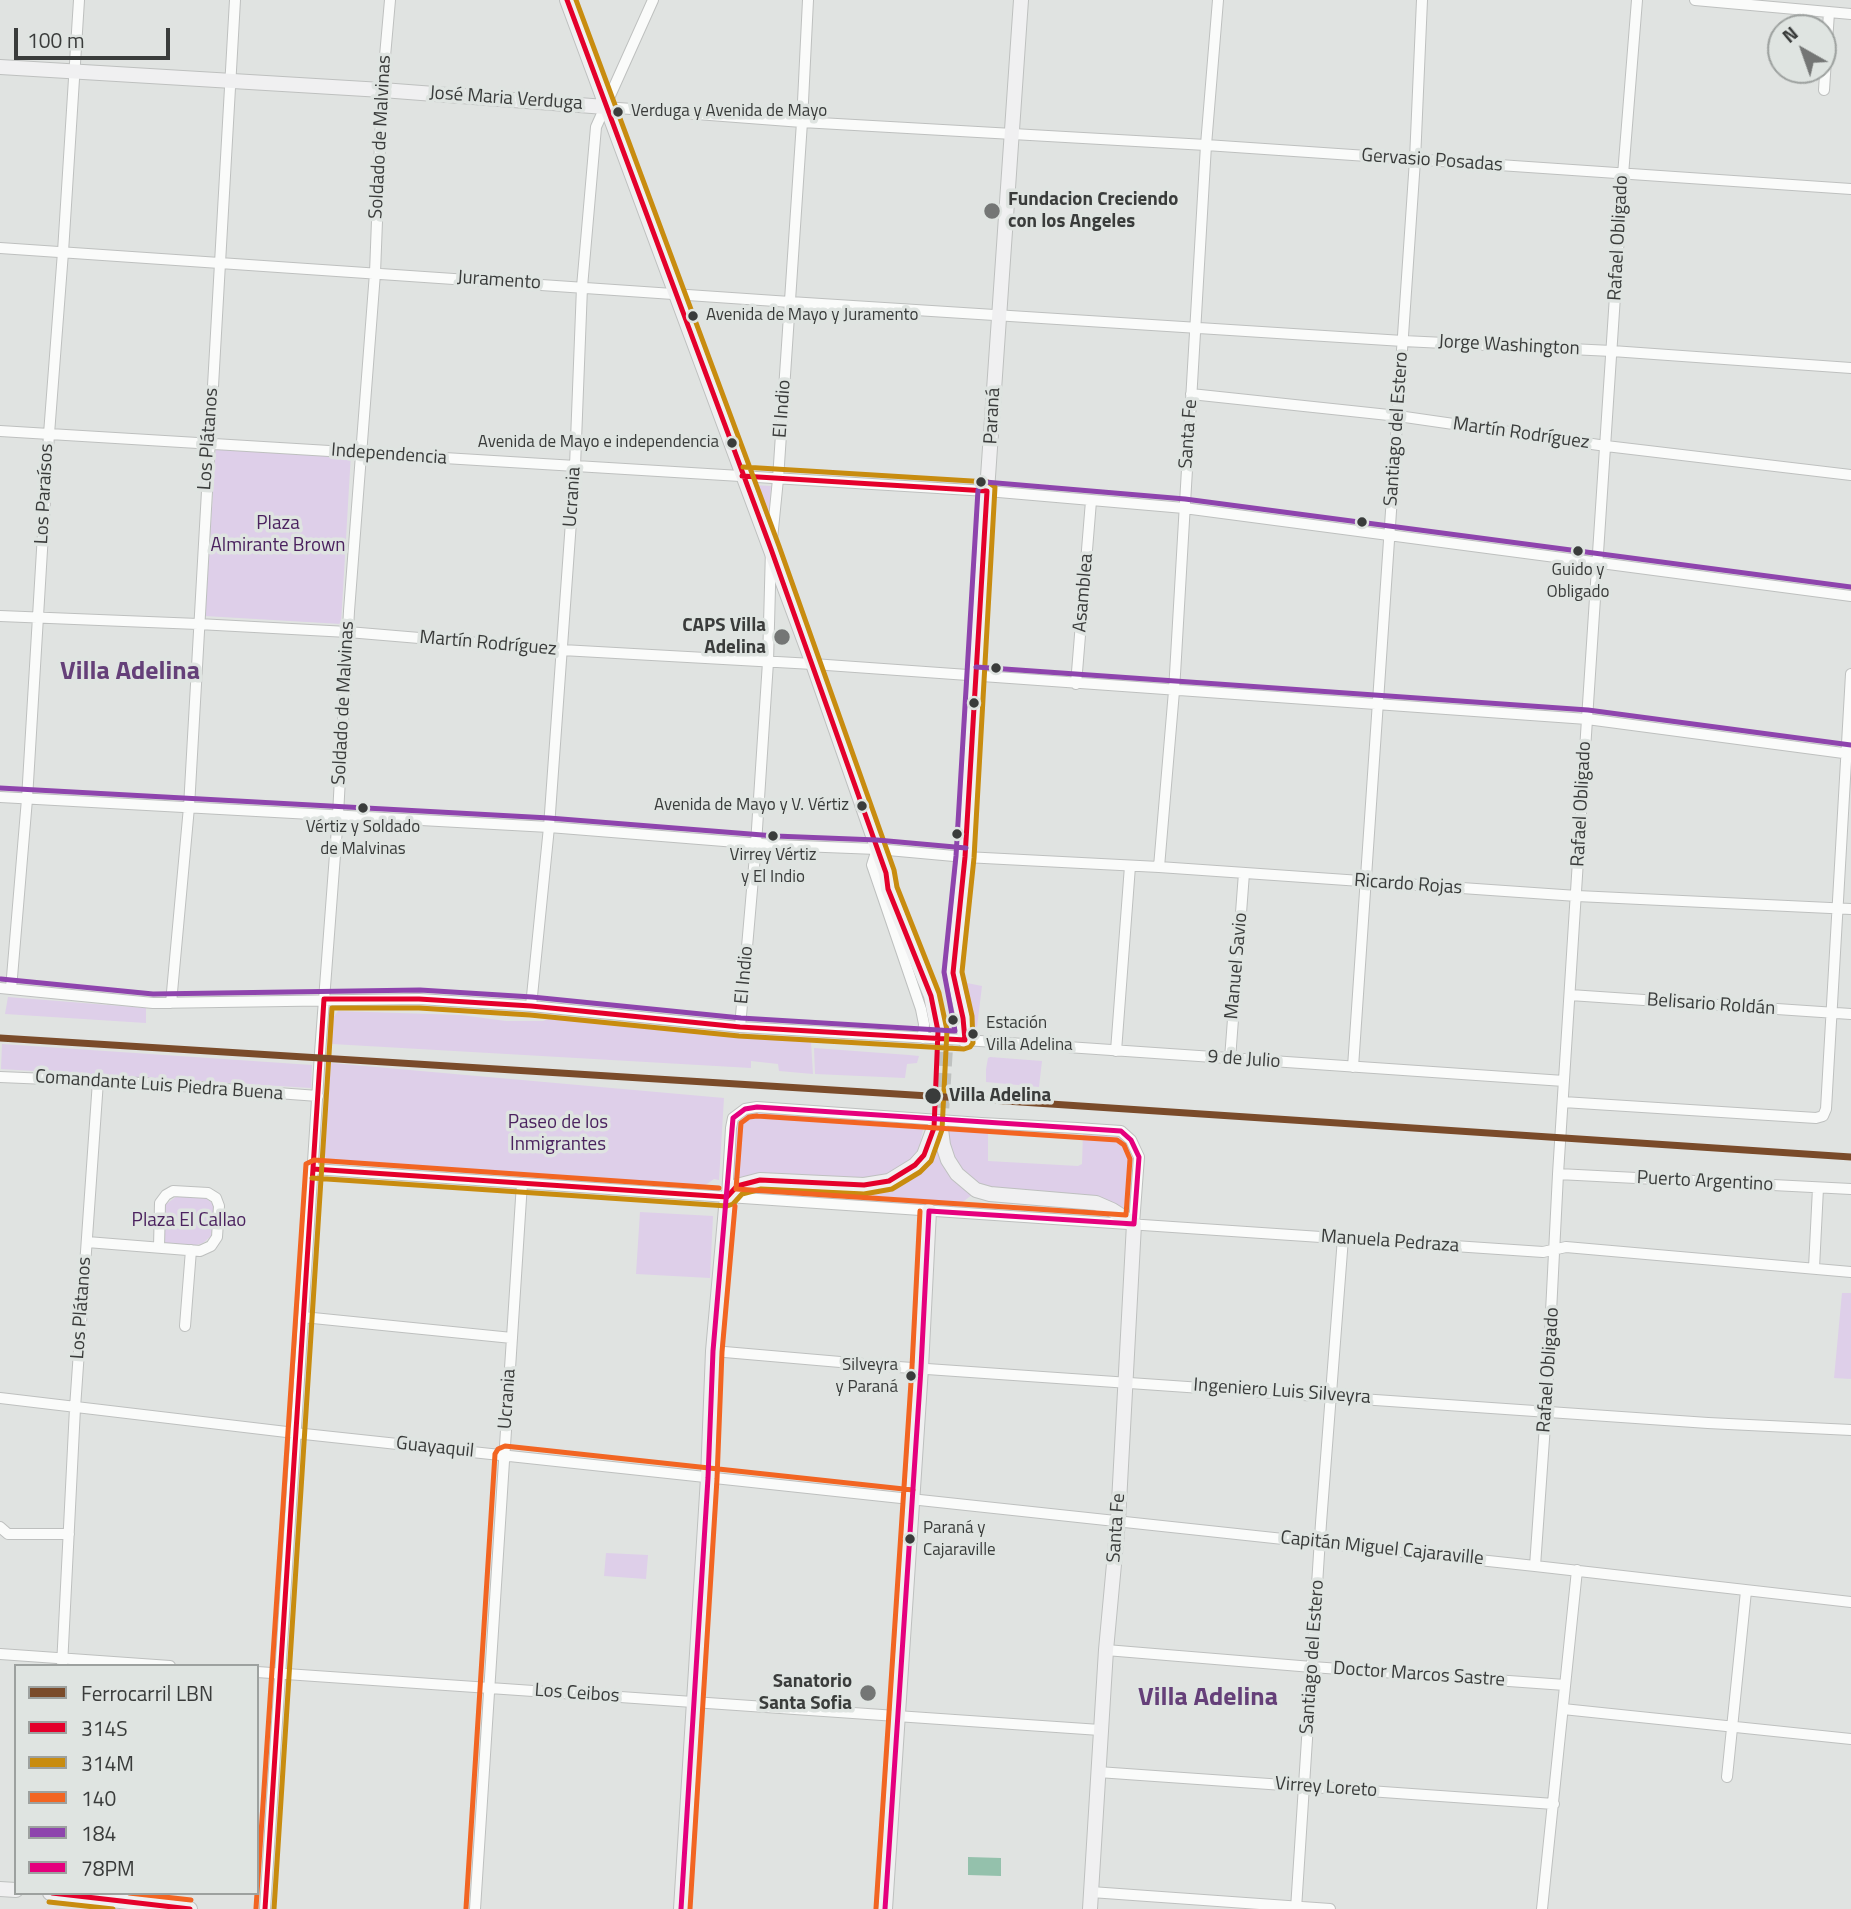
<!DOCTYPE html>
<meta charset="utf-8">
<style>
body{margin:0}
#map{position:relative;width:1851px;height:1909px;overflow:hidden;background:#e0e3e1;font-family:"Titillium Web",sans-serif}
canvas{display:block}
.legend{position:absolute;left:14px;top:1664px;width:245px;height:231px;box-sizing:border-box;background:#dfe4e1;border:2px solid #9da19f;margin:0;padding:9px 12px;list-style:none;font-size:21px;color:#3a3c3b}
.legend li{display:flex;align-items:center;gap:14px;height:35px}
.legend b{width:35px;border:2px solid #9da19f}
.north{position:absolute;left:1767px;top:14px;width:70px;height:70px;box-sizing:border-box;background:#dfe4e1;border:2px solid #9da19f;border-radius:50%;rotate:320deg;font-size:19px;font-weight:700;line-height:28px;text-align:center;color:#3a3c3b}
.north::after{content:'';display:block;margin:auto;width:24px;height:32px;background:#747675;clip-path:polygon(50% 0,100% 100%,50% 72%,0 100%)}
.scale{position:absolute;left:14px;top:28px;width:156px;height:32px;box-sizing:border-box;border:4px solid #3a3c3b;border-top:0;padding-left:9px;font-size:21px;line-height:24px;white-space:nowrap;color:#3a3c3b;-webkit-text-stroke:5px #dfe4e1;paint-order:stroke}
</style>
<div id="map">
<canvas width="1851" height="1909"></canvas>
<ul class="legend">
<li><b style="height:9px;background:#7a4b2a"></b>Ferrocarril LBN</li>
<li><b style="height:9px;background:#e4002b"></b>314S</li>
<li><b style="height:9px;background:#c88c0f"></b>314M</li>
<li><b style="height:9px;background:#f26522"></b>140</li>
<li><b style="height:9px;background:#8e44ad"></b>184</li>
<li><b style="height:9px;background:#e5007d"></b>78PM</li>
</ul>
<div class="north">N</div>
<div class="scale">100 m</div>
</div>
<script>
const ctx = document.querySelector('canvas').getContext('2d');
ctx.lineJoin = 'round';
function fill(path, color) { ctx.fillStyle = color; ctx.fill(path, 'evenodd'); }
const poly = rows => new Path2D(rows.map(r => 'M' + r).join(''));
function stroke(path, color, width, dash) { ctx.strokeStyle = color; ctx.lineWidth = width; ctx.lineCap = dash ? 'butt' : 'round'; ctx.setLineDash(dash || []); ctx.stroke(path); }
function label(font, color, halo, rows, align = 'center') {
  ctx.font = font + ' "Titillium Web",sans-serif'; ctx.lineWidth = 7; ctx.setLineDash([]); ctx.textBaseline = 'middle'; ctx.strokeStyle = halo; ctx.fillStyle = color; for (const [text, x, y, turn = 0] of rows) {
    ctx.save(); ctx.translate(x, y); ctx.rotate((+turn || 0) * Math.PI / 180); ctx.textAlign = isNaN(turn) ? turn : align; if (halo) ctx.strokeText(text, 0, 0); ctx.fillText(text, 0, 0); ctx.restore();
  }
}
fill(poly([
 [216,446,351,453,341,624,205,616],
 [753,485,771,486,769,512,763,512],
 [962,982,982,986,977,1027,971,1025,967,1015],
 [8,997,146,1008,146,1023,5,1014],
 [338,1011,461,1015,506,1021,543,1021,551,1018,673,1027,680,1031,811,1042,813,1074,779,1071,778,1064,751,1061,751,1068,332,1044,331,1020],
 [2,1044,312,1065,311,1088,1,1069],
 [814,1048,909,1055,919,1056,917,1063,907,1064,905,1078,815,1074],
 [990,1057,1042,1061,1039,1087,986,1082,986,1069,988,1058],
 [331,1063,724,1098,719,1180,714,1179,704,1186,331,1162,323,1155],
 [758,1112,924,1125,919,1148,911,1160,881,1179,732,1183,735,1130,740,1121,747,1115],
 [946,1127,988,1129,988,1161,1078,1166,1082,1164,1083,1133,1121,1137,1130,1147,1133,1162,1130,1213,1106,1200,995,1189,979,1184,968,1177,953,1159],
 [936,1131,973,1194,955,1208,873,1200,873,1193,897,1186,916,1171],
 [177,1196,204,1197,211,1202,215,1209,211,1236,203,1243,193,1246,164,1243,165,1205],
 [640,1212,713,1216,710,1278,636,1274],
 [1842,1293,1851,1293,1851,1379,1834,1378],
 [606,1553,648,1555,646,1579,604,1576]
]), '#decfe9');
fill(poly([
 [968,1857,1001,1858,1001,1876,968,1875]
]), '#94c1ac');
stroke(poly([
 [941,1129,947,1031]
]), '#bfc2c0', 14, [14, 7]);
const street = poly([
 [1695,0,1851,14],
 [1824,90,1829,12],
 [605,107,802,122,1206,145,1851,189],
 [0,248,790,302,1403,341,1612,351,1851,368],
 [1191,394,1398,416,1606,446,1851,475],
 [0,431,987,491,1184,508,1851,596],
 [0,616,198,624,348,632,562,650,813,664,1587,719,1851,754],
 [1076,684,1091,501],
 [0,797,549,827,774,845,877,849,965,857,1159,867,1577,896,1851,909],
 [877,849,872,865,921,1009,924,1024,923,1038],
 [1159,867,1174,691,1206,145,1218,0],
 [0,988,153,1003,419,999,531,1006,740,1027,965,1040,1564,1081],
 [11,989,27,799,49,434,63,252,79,0],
 [1570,995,1851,1014],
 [171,1003,189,807,235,0],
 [531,1006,549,827,575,466,582,287,596,127,653,0],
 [740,1027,756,844,768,662,771,549,778,479,802,122,808,0],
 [1116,1051,1130,866],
 [1230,1059,1244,873],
 [1353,1067,1415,160,1422,0],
 [0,1077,142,1083,318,1096],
 [1563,1102,1816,1118,1823,1116,1826,1109,1851,674],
 [313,1169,1543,1252,1566,1247,1851,1272],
 [1558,1174,1851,1189],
 [727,1197,731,1128,733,1118,745,1109,757,1107,981,1123,1077,1128,1121,1131,1131,1140,1139,1157,1134,1224],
 [87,1242,200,1251,211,1246,217,1237,219,1206,216,1198,208,1193,173,1191,166,1195,160,1203,159,1247],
 [1814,1268,1818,1188],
 [303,1317,512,1338],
 [185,1326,191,1250],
 [713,1351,898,1367,1708,1423,1851,1430],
 [0,1398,295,1433,1535,1566,1851,1602],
 [0,1527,8,1534,69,1534],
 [1535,1566,1546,1411,1558,1174,1587,719,1623,175,1637,0],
 [1106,1650,1312,1667,1565,1685],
 [0,1654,170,1666],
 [62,1666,75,1408,98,1081],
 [257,1672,1100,1730],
 [1563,1709,1851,1739],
 [1098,1772,1554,1804],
 [1727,1777,1746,1591],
 [1091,1892,1330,1909],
 [265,1909,320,1053,338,815,349,611,375,273,382,90,390,0],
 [475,1909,522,1183],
 [1296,1909,1321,1523,1343,1238],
 [1542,1909,1577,1570]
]);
const secondary = poly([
 [567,0,813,664,886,873,888,889,931,996,938,1031],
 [0,67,382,90,605,107],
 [965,1040,963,1018,953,973,965,857,987,491,1021,0],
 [941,1129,943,1145,948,1160,957,1174,976,1190,990,1194,1096,1203,1112,1210,1134,1224,1118,1521,1106,1650,1090,1909],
 [0,1889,16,1890],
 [50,1893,190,1909],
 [681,1909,708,1478,713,1351,727,1197,737,1186,760,1180,864,1185,889,1181,915,1165,924,1155,934,1128],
 [885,1909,921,1368,929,1211]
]);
stroke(street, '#bec0bf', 12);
stroke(secondary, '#bec0bf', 16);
stroke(street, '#fafbfa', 10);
stroke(secondary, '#f0f0f1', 14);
stroke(poly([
 [313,1169,727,1197,737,1186,760,1180,864,1185,889,1181,915,1165,924,1155,934,1128,938,1031,931,996,888,889,886,873,771,549,567,0],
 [52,1893,190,1909],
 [265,1909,324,999,419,999,531,1006,740,1027,965,1040,963,1018,953,973,965,857,987,491,742,476]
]), '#e4002b', 5);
stroke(poly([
 [312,1178,727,1206,733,1204,742,1194,761,1189,864,1194,892,1189,920,1172,931,1161,942,1130,947,1030,939,993,897,887,894,870,779,546,576,0],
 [49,1902,113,1909],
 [274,1909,332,1008,419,1008,530,1015,739,1036,964,1049,970,1047,973,1043,972,1016,962,972,974,858,995,487,988,482,743,467]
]), '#c88c0f', 5);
stroke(poly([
 [757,1116,1117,1140,1124,1145,1130,1159,1126,1215,736,1189,741,1123,749,1117,757,1116],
 [129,1893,191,1900],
 [256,1908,306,1164,314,1160,719,1188],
 [466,1908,495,1454,498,1449,505,1446,913,1490],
 [876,1908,912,1367,920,1211],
 [690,1909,717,1479,722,1352,735,1206]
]), '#f26522', 5);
stroke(poly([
 [976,667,1588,710,1851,745],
 [0,788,549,818,775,836,877,840,966,848],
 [1,979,153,994,420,990,532,997,741,1018,955,1031,944,972,956,856,978,490,980,486,985,482,1185,499,1851,587]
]), '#8e44ad', 5);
stroke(poly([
 [681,1909,708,1478,713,1351,733,1118,745,1109,757,1107,1121,1131,1131,1140,1139,1157,1134,1224,929,1211,921,1368,885,1909]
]), '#e5007d', 5);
stroke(poly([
 [0,1038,945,1097,1851,1157]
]), '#7a4b2a', 7);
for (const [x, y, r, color] of [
 [618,112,6,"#3a3c3b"],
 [992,211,9,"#747675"],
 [693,316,6,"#3a3c3b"],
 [732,443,6,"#3a3c3b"],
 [981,482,6,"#3a3c3b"],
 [1362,522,6,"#3a3c3b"],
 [1578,551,6,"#3a3c3b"],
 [782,637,9,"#747675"],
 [996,668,6,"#3a3c3b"],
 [974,703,6,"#3a3c3b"],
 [862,806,6,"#3a3c3b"],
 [363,808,6,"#3a3c3b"],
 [957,834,6,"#3a3c3b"],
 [773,836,6,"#3a3c3b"],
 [953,1020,6,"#3a3c3b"],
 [973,1034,6,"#3a3c3b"],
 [933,1096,9,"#3a3c3b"],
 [911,1376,6,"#3a3c3b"],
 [910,1539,6,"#3a3c3b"],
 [868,1693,9,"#747675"]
]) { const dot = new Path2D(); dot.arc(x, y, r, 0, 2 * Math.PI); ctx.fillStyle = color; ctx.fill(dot); stroke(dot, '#dfe4e1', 2.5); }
label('17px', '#3a3c3b', '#dfe4e1', [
 ["Verduga y Avenida de Mayo",631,112],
 ["Avenida de Mayo y Juramento",706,316],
 ["Avenida de Mayo e independencia",719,443,"right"],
 ["Guido y",1578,571,"center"],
 ["Obligado",1578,593,"center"],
 ["Avenida de Mayo y V. Vértiz",849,806,"right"],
 ["Vértiz y Soldado",363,828,"center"],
 ["de Malvinas",363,850,"center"],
 ["Virrey Vértiz",773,856,"center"],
 ["y El Indio",773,878,"center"],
 ["Estación",986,1024],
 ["Villa Adelina",986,1046],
 ["Silveyra",898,1366,"right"],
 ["y Paraná",898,1388,"right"],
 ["Paraná y",923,1529],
 ["Cajaraville",923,1551]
], 'left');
label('19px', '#3a3c3b', '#dfe4e1', [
 ["José Maria Verduga",506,99,4],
 ["Soldado de Malvinas",381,137,-87],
 ["Gervasio Posadas",1432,161,4],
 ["Rafael Obligado",1619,238,-87],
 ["Juramento",499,281,4],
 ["Jorge Washington",1509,346,3],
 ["El Indio",783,409,-86],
 ["Paraná",993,416,-87],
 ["Santiago del Estero",1397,429,-86],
 ["Santa Fe",1189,434,-86],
 ["Martín Rodríguez",1521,434,8],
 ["Los Plátanos",209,439,-86],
 ["Independencia",389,455,4],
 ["Los Paraísos",45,494,-87],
 ["Ucrania",573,497,-86],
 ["Asamblea",1084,593,-85],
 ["Martín Rodríguez",488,644,5],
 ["Soldado de Malvinas",344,703,-87],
 ["Rafael Obligado",1582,804,-87],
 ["Ricardo Rojas",1408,885,4],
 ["Manuel Savio",1237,966,-85],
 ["El Indio",745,975,-85],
 ["Belisario Roldán",1711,1005,4],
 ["9 de Julio",1244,1060,4],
 ["Comandante Luis Piedra Buena",159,1086,4],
 ["Puerto Argentino",1705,1182,3],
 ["Manuela Pedraza",1390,1242,4],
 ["Los Plátanos",82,1308,-86],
 ["Rafael Obligado",1549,1370,-86],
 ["Ingeniero Luis Silveyra",1282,1392,4],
 ["Ucrania",508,1399,-86],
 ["Guayaquil",435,1448,6],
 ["Santa Fe",1117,1528,-86],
 ["Capitán Miguel Cajaraville",1382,1549,6],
 ["Santiago del Estero",1313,1657,-86],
 ["Doctor Marcos Sastre",1419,1675,4],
 ["Los Ceibos",577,1694,4],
 ["Virrey Loreto",1326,1788,4]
]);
label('bold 19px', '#3a3c3b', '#dfe4e1', [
 ["Fundacion Creciendo",1008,200,"left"],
 ["con los Angeles",1008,222,"left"],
 ["CAPS Villa",766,626],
 ["Adelina",766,648],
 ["Sanatorio",852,1682],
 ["Santa Sofia",852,1704]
], 'right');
label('19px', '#4b225f', '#dfe4e1', [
 ["Plaza",278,524],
 ["Almirante Brown",278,546],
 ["Paseo de los",558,1123],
 ["Inmigrantes",558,1145],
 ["Plaza El Callao",189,1221]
]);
label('bold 19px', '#3a3c3b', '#dfe4e1', [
 ["Villa Adelina",949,1096]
], 'left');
label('bold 26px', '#654079', '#dfe4e1', [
 ["Villa Adelina",130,673],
 ["Villa Adelina",1208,1699]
]);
</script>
